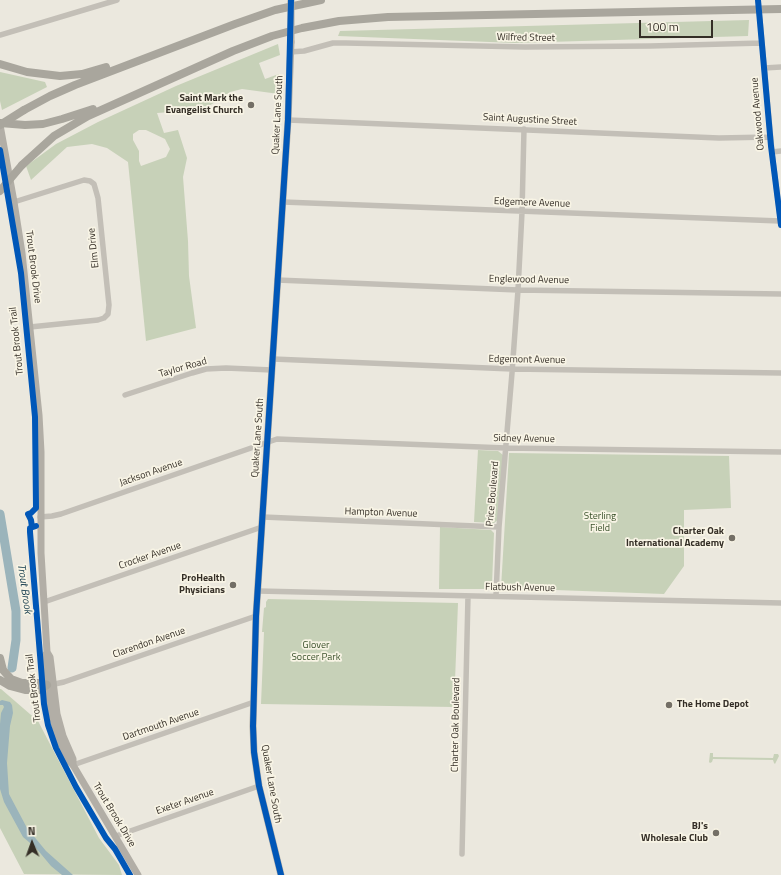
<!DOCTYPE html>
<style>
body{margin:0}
#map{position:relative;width:781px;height:875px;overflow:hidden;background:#ebe8de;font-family:"Titillium Web",sans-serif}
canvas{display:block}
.north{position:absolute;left:12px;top:823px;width:40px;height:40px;-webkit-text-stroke:3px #f8f4e5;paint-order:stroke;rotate:358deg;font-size:11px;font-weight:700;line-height:16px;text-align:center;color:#342e26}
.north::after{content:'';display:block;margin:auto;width:14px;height:18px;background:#342e26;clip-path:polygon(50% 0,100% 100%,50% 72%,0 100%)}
.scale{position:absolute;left:639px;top:20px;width:74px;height:18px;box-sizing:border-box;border:2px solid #342e26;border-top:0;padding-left:5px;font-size:12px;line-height:14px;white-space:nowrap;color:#342e26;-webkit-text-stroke:3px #f8f4e5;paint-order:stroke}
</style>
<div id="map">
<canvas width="781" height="875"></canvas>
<div class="north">N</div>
<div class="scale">100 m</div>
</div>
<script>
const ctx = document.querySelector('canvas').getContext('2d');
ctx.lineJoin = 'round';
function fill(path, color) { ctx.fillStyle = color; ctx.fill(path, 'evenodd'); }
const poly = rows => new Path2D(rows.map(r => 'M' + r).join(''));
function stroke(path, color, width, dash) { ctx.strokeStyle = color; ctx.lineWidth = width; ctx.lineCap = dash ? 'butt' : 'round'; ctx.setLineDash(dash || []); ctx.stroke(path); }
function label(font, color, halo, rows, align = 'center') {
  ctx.font = font + ' "Titillium Web",sans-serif'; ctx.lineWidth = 3.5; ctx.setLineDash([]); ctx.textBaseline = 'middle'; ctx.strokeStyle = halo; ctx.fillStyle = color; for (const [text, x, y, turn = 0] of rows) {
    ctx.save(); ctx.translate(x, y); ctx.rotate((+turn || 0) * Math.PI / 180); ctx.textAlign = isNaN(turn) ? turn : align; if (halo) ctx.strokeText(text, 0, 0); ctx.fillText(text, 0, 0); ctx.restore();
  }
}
fill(poly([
 [749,20,748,36,515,43,338,36,340,31],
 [278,44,280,55,259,63,265,79,279,74,279,94,242,89,230,92,209,106,188,111,157,113,164,133,178,130,187,158,183,177,188,241,189,276,196,328,146,341,128,162,107,148,92,144,67,147,31,180,26,166,56,144,98,122,176,86],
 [139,130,146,130,165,139,170,149,166,157,141,166,139,161,139,151,133,140,133,134],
 [0,72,45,82,47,87,2,110,0,101],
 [478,450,498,451,503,455,498,520,494,523,474,522],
 [509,453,729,456,731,508,684,510,684,566,664,594,501,588],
 [440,527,491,530,494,533,492,585,489,589,439,589],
 [268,599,458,603,454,707,261,704,264,632,262,632,264,608,266,607,266,602],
 [0,689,1,689,38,721,99,838,119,865,122,875,24,874,0,828],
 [710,753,713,753,713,757,773,758,774,754,778,754,779,756,775,764,774,763,773,760,713,759,712,762,710,763,709,762]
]), '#c7d1b8');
fill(poly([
 [2,700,10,702,12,705,13,713,10,726,7,763,9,794,27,828,46,851,73,875,62,875,51,866,36,848,23,837,4,802,0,789,0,724,1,713,4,707,3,705,0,705,0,701]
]), '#9bb4bb');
stroke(poly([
 [0,514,16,611,16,640,12,668]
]), '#9bb4bb', 9);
stroke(poly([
 [760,20,772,152,781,225],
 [0,35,117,0],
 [290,52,304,51,333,43,346,43,525,47,650,46,762,43],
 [764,68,781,67],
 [288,120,719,138,770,137],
 [772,152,781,151],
 [14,202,84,180,90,181,94,184,98,198,109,305,108,314,104,318,98,320,30,327],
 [283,202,780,221],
 [277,280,518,290,781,294],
 [273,359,512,369,781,373],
 [125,395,192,373,206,369,226,368,272,370],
 [40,517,52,516,61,514,277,439,506,448,781,452],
 [263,517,499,527],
 [258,591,781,603],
 [496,596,499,527,512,373,518,290,522,212,524,129],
 [44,602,262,527],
 [50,685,64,682,256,616],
 [73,765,254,702],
 [116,836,259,786],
 [462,854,468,596]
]), '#c3bfb7', 5.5);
stroke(poly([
 [0,125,14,202,22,253,39,415,41,452,41,553,47,652,45,656,46,671,51,711,58,738,67,759,73,765,138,875],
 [47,652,50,657,57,714,63,736,73,759,73,765],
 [281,875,259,786,254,752,253,726,256,616,288,120,291,42]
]), '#b2aea6', 7);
stroke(poly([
 [0,64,27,72,60,76,82,74,106,67],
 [24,110,50,96,75,85,235,24,275,10,321,0],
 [0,123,25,125,43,124,62,119,93,109],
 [22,165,54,136,88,116,233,51,272,36,302,28,339,21,388,17,781,9],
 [0,658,3,670,11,679,22,683,41,683,47,685],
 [0,680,10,686,25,690,39,690,47,685]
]), '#a9a69d', 8);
stroke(poly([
 [758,0,760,20]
]), '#c3bfb7', 5.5);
stroke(poly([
 [291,42,291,0]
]), '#b2aea6', 7);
stroke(poly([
 [0,125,24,110],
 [0,191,22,165]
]), '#a9a69d', 8);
stroke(poly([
 [758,0,771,146,781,225],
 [0,150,21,273,35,417,36,508,31,513,28,514,31,520,32,527],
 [36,526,30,528,30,532,44,704,48,725,56,748,76,787,106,838,115,849,130,875],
 [281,875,259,786,254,752,253,726,256,616,288,120,291,0]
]), '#0057b8', 6);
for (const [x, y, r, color] of [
 [251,105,4,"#746f66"],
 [732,538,4,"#746f66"],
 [233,585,4,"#746f66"],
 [669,705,4,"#746f66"],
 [716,833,4,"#746f66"]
]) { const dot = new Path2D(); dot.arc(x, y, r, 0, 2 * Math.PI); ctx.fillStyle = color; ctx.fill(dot); stroke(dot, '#f8f4e5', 1.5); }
label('10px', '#342e26', '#f8f4e5', [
 ["Wilfred Street",526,38,1],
 ["Oakwood Avenue",758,114,-95],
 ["Quaker Lane South",278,115,-87],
 ["Saint Augustine Street",530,120,3],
 ["Edgemere Avenue",532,203,2],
 ["Elm Drive",94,248,-96],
 ["Trout Brook Drive",33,267,83],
 ["Englewood Avenue",529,280,1],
 ["Trout Brook Trail",17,341,-96],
 ["Edgemont Avenue",527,360,1],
 ["Taylor Road",183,368,-16],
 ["Quaker Lane South",258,438,-86],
 ["Sidney Avenue",524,439,1],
 ["Jackson Avenue",151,473,-19],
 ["Price Boulevard",493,494,-85],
 ["Hampton Avenue",381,513,2],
 ["Crocker Avenue",150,556,-19],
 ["Flatbush Avenue",520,588,1],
 ["Clarendon Avenue",149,643,-19],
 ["Trout Brook Trail",34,688,-97],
 ["Dartmouth Avenue",161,725,-19],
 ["Charter Oak Boulevard",456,725,-89],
 ["Quaker Lane South",271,784,80],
 ["Exeter Avenue",185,802,-19],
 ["Trout Brook Drive",114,815,59]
]);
label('bold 10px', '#342e26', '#f8f4e5', [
 ["Saint Mark the",243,99],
 ["Evangelist Church",243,111],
 ["Charter Oak",724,532],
 ["International Academy",724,544],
 ["ProHealth",225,579],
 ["Physicians",225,591],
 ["The Home Depot",677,705,"left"],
 ["BJ's",708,827],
 ["Wholesale Club",708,839]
], 'right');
label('10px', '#3a512b', '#f8f4e5', [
 ["Sterling",600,517],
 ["Field",600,529],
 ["Glover",316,646],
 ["Soccer Park",316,658]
]);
label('italic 11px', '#1d4353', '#f8f4e5', [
 ["Trout Brook",24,589,82]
]);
</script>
